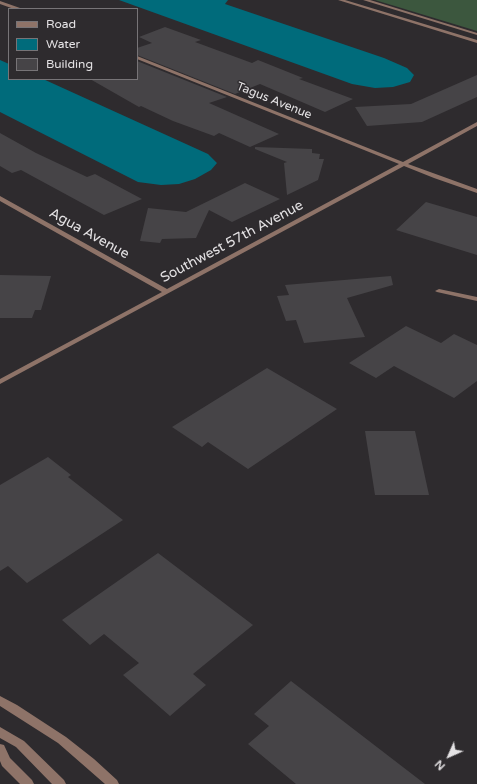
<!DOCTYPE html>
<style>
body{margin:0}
#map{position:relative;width:477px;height:784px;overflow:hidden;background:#2e2b2e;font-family:"Varela Round",sans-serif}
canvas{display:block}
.legend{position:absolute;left:8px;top:8px;width:130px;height:72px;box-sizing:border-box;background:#2e2b2e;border:1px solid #777477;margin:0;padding:5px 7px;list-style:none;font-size:12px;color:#e4e2e4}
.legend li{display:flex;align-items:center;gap:8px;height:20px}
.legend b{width:20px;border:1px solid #777477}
.north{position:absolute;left:429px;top:736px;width:40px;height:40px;-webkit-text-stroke:3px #2e2b2e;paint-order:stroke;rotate:225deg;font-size:11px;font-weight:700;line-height:16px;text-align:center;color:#e4e2e4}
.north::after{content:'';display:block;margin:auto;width:14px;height:18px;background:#e4e2e4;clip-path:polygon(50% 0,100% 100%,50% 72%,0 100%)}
</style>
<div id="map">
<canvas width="477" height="784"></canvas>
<ul class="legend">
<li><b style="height:5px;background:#8e7368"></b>Road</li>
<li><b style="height:11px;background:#006b7b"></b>Water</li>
<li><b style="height:11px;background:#464447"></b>Building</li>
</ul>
<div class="north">N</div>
</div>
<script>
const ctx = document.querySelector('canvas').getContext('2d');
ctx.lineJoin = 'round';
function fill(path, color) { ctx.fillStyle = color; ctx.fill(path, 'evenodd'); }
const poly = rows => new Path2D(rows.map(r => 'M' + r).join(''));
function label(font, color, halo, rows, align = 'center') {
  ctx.font = font + ' "Varela Round",sans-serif'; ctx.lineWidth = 3; ctx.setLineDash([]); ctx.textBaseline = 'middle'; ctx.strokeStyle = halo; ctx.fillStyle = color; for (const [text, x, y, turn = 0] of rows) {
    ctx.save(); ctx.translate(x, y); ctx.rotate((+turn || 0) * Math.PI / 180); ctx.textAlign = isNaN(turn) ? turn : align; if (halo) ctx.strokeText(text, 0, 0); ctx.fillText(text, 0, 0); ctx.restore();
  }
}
fill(poly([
 [375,0,477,0,477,31]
]), '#3c573e');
fill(poly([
 [119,0,228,0,225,4,384,58,407,68,414,75,410,82,393,87,375,88,352,84],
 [0,60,9,64,9,79,43,79,208,154,217,163,211,170,195,179,179,184,161,185,138,182,0,112]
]), '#006b7b');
fill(poly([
 [165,27,201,40,195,42,252,63,258,60,303,78,299,79,353,99,325,112,260,84,235,94,137,55,137,48,152,43,139,37],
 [137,61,227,97,209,103,279,134,250,147,219,133,214,136,173,121,141,106,139,107,90,79,137,79],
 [477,75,477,97,422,122,367,126,355,107,411,104],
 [0,133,36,153,87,177,95,174,142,199,104,215,21,170,12,173,0,166],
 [255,147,312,149,312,153,320,154,319,159,324,159,318,180,287,195,284,163,287,162,255,149],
 [245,183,280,199,232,222,209,210,196,238,162,239,160,243,140,241,148,208,186,212],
 [426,202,477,217,477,255,396,230],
 [0,275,51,276,41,310,35,310,32,318,0,318],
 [391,276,393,285,347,298,365,337,304,343,296,320,286,321,277,296,289,295,285,285],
 [406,326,441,343,454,334,477,345,477,381,454,398,394,366,376,378,349,363],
 [267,368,337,409,248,469,208,442,202,447,172,427],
 [365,431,415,431,429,495,375,495],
 [48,457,71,475,68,477,123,520,27,583,8,566,0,571,0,485],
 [158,553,253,625,193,674,206,685,170,716,123,675,139,663,104,634,90,645,62,620],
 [291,681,425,784,296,784,248,744,269,726,254,714]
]), '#464447');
fill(poly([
 [338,0,345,0,477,40,477,43,338,0],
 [363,0,370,0,477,33,477,35,363,0],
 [0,1,20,8,20,9,14,9,0,4,0,1],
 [137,56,403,162,477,122,477,126,408,164,477,189,477,193,434,178,404,166,0,384,0,379,162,292,0,201,0,196,167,289,399,164,137,59,137,56],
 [439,289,477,297,477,301,437,292,435,291,439,289],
 [0,696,17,705,66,737,94,759,117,780,119,784,105,784,58,743,0,706,0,696],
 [0,727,24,741,64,780,66,784,52,784,16,747,0,738,0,727],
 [0,744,4,745,10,758,32,780,34,784,20,784,2,766,0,761,0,744]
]), '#8e7368');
label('12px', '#e4e2e4', '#2e2b2e', [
 ["Tagus Avenue",274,101,22]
]);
label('14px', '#e4e2e4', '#2e2b2e', [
 ["Agua Avenue",89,234,29],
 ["Southwest 57th Avenue",232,242,-28]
]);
</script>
